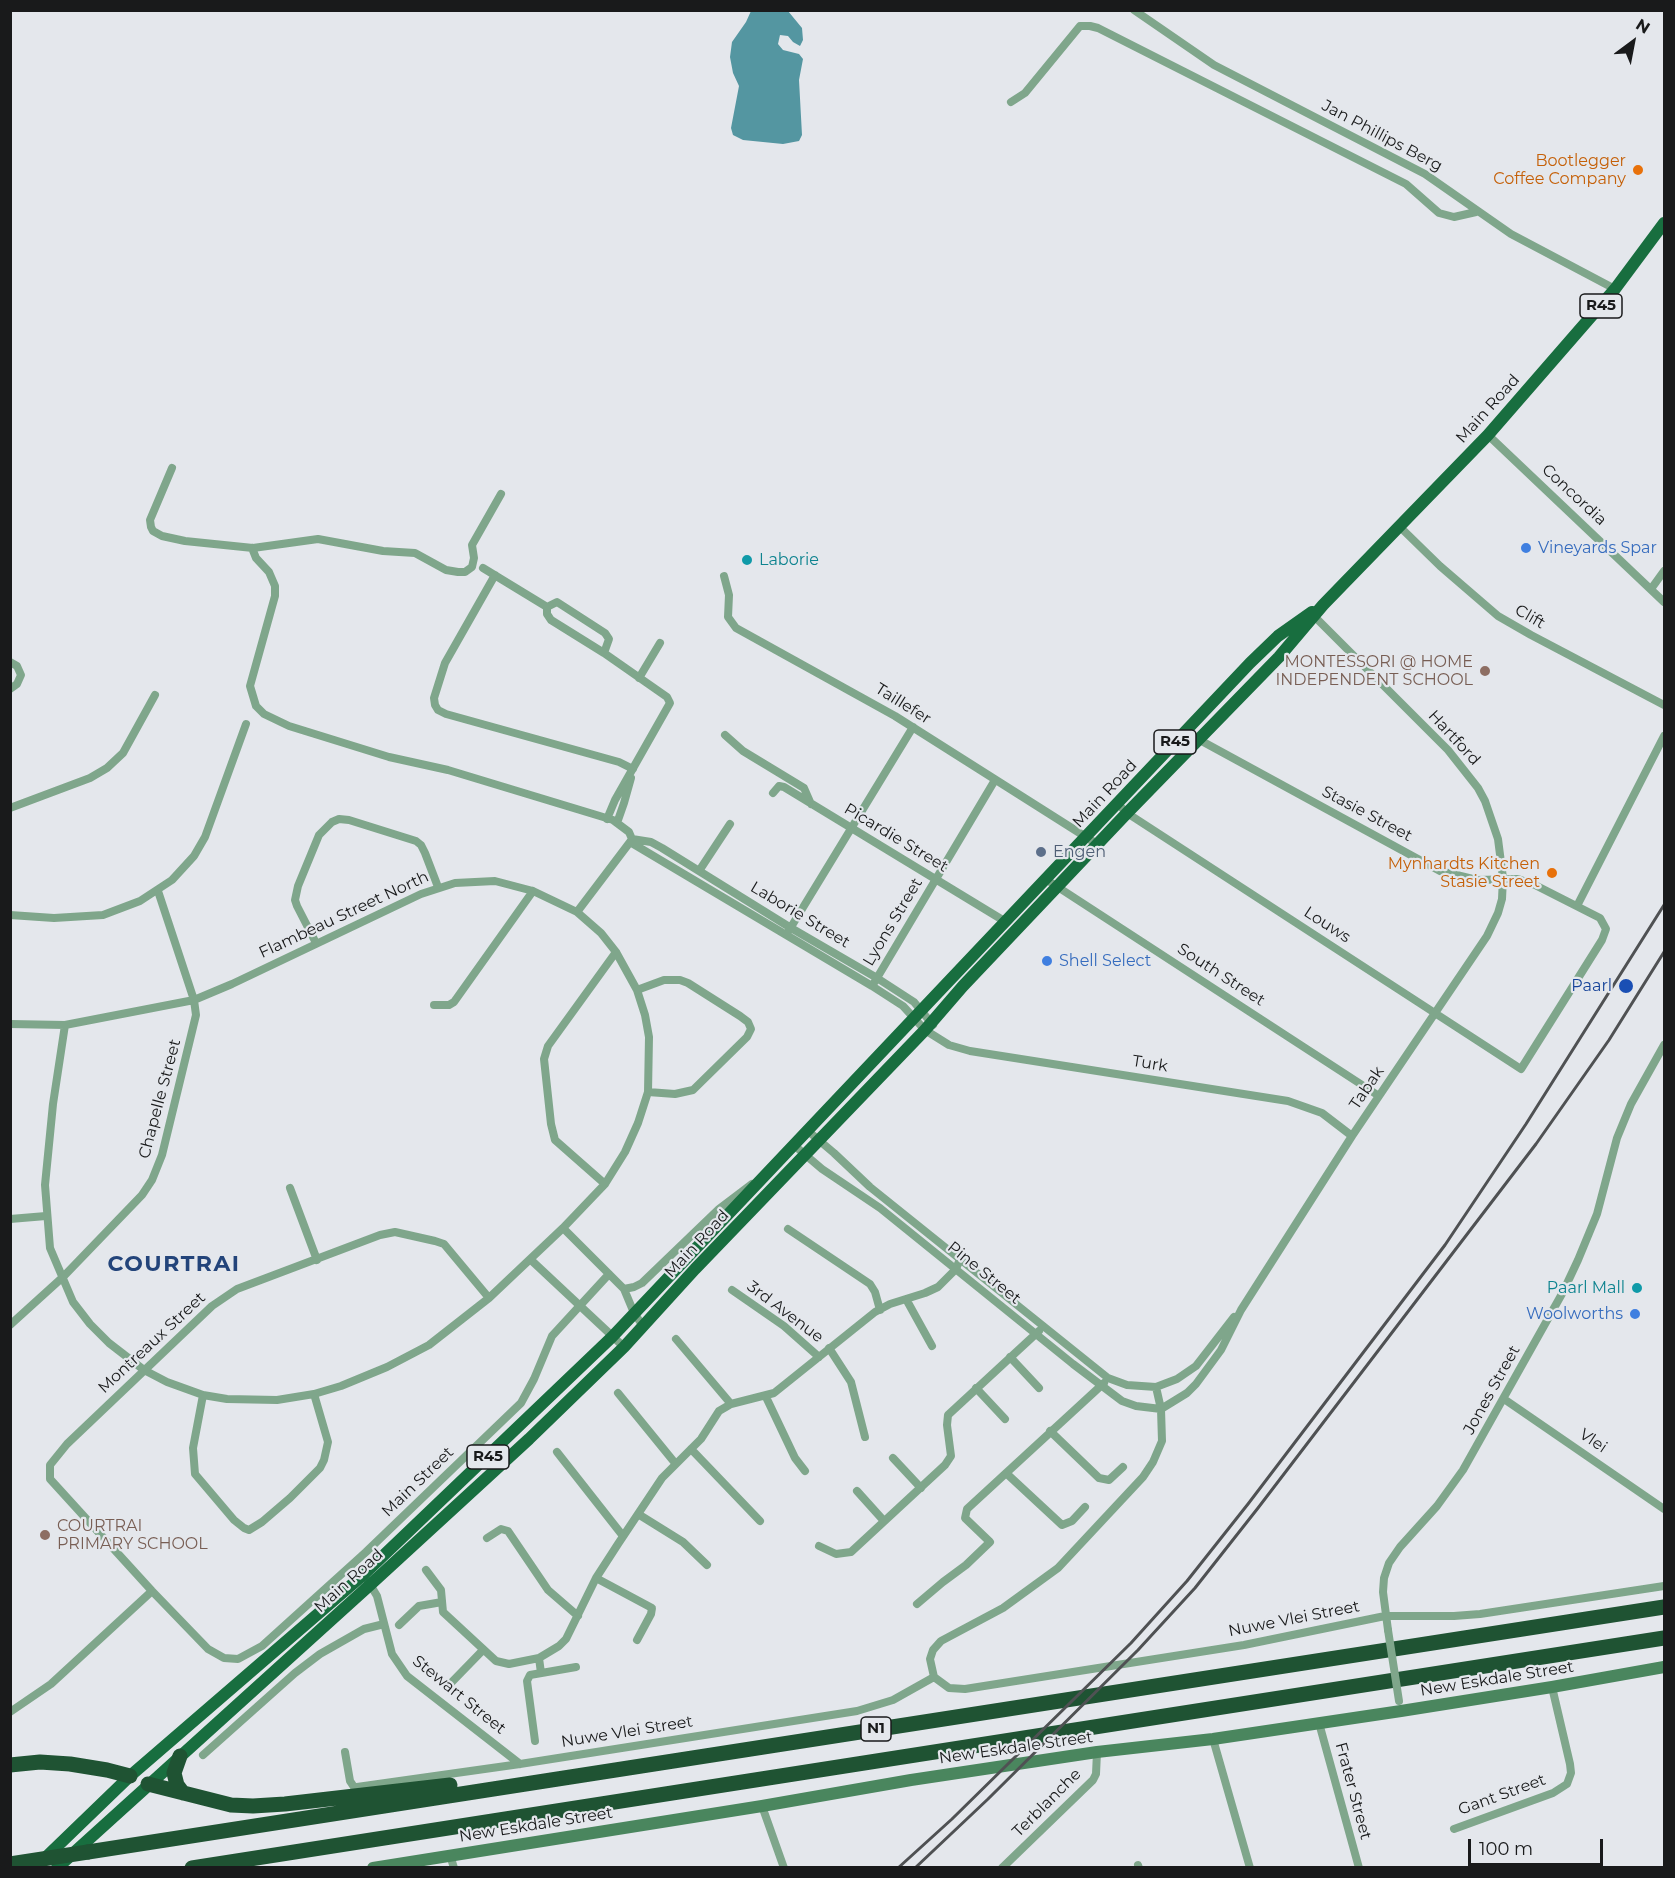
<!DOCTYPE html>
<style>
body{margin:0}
#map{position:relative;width:1675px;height:1878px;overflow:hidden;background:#e4e7ec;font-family:Montserrat,sans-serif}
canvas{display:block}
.frame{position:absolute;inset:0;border:12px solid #191a1b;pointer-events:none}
.north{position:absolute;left:1603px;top:12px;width:60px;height:60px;-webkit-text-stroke:4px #e4e7ec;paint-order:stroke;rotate:32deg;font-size:16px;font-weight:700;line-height:24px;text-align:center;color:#191a1b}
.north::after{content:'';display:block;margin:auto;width:21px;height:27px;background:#191a1b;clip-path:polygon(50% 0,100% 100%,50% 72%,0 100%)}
.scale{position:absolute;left:1468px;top:1839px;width:135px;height:27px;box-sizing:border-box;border:3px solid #191a1b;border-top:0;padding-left:8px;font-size:18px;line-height:21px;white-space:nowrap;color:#191a1b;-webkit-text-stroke:4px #e4e7ec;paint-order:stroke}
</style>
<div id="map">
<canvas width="1675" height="1878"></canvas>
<div class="frame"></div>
<div class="north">N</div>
<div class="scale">100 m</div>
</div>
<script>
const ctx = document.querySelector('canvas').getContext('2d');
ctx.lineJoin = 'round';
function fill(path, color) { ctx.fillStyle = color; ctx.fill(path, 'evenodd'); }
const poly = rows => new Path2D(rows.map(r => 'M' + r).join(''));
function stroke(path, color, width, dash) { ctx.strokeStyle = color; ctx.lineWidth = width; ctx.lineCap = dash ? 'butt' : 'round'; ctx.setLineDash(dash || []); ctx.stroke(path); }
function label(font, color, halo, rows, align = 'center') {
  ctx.font = font + ' Montserrat,sans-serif'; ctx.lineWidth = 4.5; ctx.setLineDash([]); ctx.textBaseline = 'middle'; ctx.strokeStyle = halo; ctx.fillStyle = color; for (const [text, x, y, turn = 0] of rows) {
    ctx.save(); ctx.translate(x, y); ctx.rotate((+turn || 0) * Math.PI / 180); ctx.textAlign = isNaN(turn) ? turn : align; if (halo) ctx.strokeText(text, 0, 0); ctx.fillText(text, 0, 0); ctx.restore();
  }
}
fill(poly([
 [751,11,788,11,802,28,803,40,800,46,793,42,788,36,780,35,778,44,783,50,799,54,803,59,799,80,802,135,799,141,783,144,743,140,733,135,731,128,739,86,733,73,730,57,732,42,746,22]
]), '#5496a1');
stroke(poly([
 [1134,10,1214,65,1425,174,1511,234,1615,289],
 [1011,102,1025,93,1080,26,1090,26,1098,28,1406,184,1439,213,1454,217,1476,212],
 [1488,435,1664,602],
 [172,468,150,520,151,527,153,531,162,536,185,541,253,548,318,539,383,551,415,553,446,570,458,572,465,572,472,567,474,558,472,545,501,494],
 [1400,527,1440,566,1498,616,1531,635,1664,705],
 [252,548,256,558,269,572,275,586,275,596,250,686,256,706,264,714,289,726,389,757,448,770,613,820,629,832,632,839,630,842],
 [483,568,547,607],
 [495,575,445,663,434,698,435,705,438,710,446,714,619,762,633,769],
 [724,576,729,595,728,617,736,628,895,716,1097,844],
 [1651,589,1664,571],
 [547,607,547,614,551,620,604,653,667,697,670,703,615,800,607,819],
 [547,607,557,602,605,633,609,639,604,653],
 [10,662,17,666,21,675,17,684,10,689],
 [639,678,660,643],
 [725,735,743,751,804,788,811,804],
 [773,793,779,786,784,787,1006,922],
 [1118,804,1127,813,1521,1069,1602,940,1606,929,1600,918,1535,885,1518,879,1477,880,1440,871,1185,732],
 [10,808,90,778,107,768,123,753,155,695],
 [617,823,624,803,631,778],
 [632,839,651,842,662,848,791,928,877,978,914,1002,933,1025],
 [630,842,872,986,903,1006,925,1030,949,1045,970,1051,1288,1101,1322,1113,1352,1136],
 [699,871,730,824],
 [1047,880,1379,1096],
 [1577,906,1664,736],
 [577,912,630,842],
 [10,915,54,918,103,915,140,901,172,880,194,856,205,837,246,724],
 [788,932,913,727],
 [316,943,297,906,295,900,298,886,319,835,332,822,339,819,349,820,416,841,421,845,425,853,438,887],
 [874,983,995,780],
 [637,990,664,980,680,980,688,983,740,1016,748,1022,751,1029,747,1037,693,1090,675,1094,648,1092],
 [434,1005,449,1005,454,1002,533,891],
 [10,1024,65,1025,194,1000,232,984,421,894,455,883,495,881,533,891,577,912,601,933,616,952,637,990,645,1015,649,1037,648,1092,638,1123,625,1152,605,1184,563,1228,489,1298,429,1345,387,1367,341,1386,314,1394,277,1400,227,1399,203,1395,167,1382,144,1370,109,1343,90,1324,73,1302,50,1248,45,1185,53,1104,65,1025],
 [808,1131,834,1153,870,1187,1108,1378,1127,1385,1156,1387,1177,1379,1196,1366,1234,1317],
 [795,1146,822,1169,880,1208,1073,1364,1122,1401,1136,1406,1161,1409,1187,1393,1196,1384,1221,1350,1241,1310,1352,1136,1487,936,1498,913,1502,899,1503,878,1498,839,1485,801,1478,788,1448,750,1311,613],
 [605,1184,555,1140,551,1124,544,1059,548,1046,616,952],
 [290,1188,317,1260],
 [10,1219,46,1216],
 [563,1228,624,1289,634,1313,643,1326],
 [788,1229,870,1284,875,1292,880,1310],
 [531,1260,624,1347],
 [624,1289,634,1287,642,1283,719,1209,752,1184],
 [732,1290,784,1326,819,1357],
 [489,1298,444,1244,435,1241,395,1232,380,1235,237,1289,212,1306,67,1444,50,1465,50,1479,152,1591,208,1649,224,1658,238,1659,262,1646,366,1552,521,1403,534,1379,552,1336,609,1274],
 [906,1299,932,1346],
 [10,1325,63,1277,142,1195,152,1180,162,1155,196,1015,194,1000,158,891],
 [676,1339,731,1404],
 [829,1348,851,1382,865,1437],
 [1010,1357,1039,1388],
 [976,1388,1005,1419],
 [618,1393,675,1463],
 [203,1395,193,1448,195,1474,234,1520,244,1528,249,1530,262,1522,290,1498,320,1468,324,1460,328,1442,314,1394],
 [766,1397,795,1458,805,1471],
 [1504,1399,1664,1509],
 [1050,1431,1099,1478,1109,1480,1123,1467],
 [691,1449,760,1521],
 [557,1452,623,1536],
 [893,1458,921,1488],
 [1006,1473,1062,1525,1072,1521,1085,1507],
 [857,1491,884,1521],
 [638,1514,683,1542,707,1565],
 [487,1538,501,1529,508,1531,548,1590,578,1616],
 [819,1546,836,1554,851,1552,945,1465,951,1456,947,1425,948,1415,1039,1331],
 [426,1570,441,1590,443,1612,496,1661,509,1664,539,1658],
 [596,1578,652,1608,651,1614,637,1640],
 [368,1581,377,1596,392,1654,407,1676,520,1764],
 [917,1604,943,1582,966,1565,990,1542,965,1518,967,1509,1104,1383],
 [399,1625,419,1606,442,1602],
 [1388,1630,1383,1592,1384,1578,1389,1563,1400,1547,1437,1506,1463,1470,1563,1292,1578,1260,1597,1214,1617,1138,1631,1104,1664,1045],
 [541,1673,539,1658,559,1646,566,1639,596,1578,618,1544,662,1478,701,1439,719,1411,731,1404,774,1393,875,1312,890,1304,925,1293,938,1287,956,1269,960,1259],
 [934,1677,930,1659,933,1650,941,1641,1003,1608,1058,1568,1143,1477,1153,1462,1162,1441,1161,1409,1156,1387],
 [448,1686,483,1650],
 [10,1712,51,1684,152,1591],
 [1319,1723,1359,1868],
 [1213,1739,1250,1868],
 [535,1741,527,1681,530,1675,576,1667],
 [345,1752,350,1781,354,1787,357,1787,520,1764,857,1711,893,1700,934,1677,949,1688,965,1689,1244,1645,1385,1616,1454,1616,1480,1614,1664,1586],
 [203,1755,295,1673,320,1654,364,1629,384,1624],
 [762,1806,784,1868],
 [1454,1829,1553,1793,1567,1784,1571,1773,1570,1764,1552,1687],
 [450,1855,454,1868],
 [1138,1865,1139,1868],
 [1002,1868,1093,1780,1096,1774,1097,1752]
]), '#7fa68b', 8);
stroke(poly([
 [373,1868,762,1806,911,1780,1097,1752,1213,1739,1401,1711,1552,1687,1664,1667]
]), '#4a865e', 12);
stroke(poly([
 [43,1860,130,1776,363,1575,612,1337,1250,663,1278,636,1312,612],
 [57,1868,371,1584,529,1439,624,1347,695,1269,925,1030,963,986,1127,813,1279,657,1323,605,1488,435,1615,289,1664,223]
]), '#186e3f', 12);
stroke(poly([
 [180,1756,174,1773,177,1785,183,1793],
 [10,1765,40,1762,70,1764,107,1770,130,1776],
 [148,1784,231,1805,253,1806,285,1804,450,1785],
 [88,1852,1664,1607],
 [192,1868,1664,1638]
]), '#1f5333', 15);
stroke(poly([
 [898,1868,952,1819,1131,1643,1187,1581,1248,1504,1445,1245,1526,1124,1664,905],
 [915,1868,988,1799,1138,1650,1195,1588,1258,1508,1536,1144,1609,1040,1664,952]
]), '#4f5153', 3);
stroke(poly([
 [1388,1630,1399,1701]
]), '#7fa68b', 8);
stroke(poly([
 [10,1864,88,1852]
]), '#1f5333', 15);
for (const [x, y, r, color] of [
 [1638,170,6,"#e8710a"],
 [1526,548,6,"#3f7fe0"],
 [747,560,6,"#0f9aa8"],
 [1485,671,6,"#8d6e63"],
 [1041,852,6,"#5c6f8a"],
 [1552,873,6,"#e8710a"],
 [1047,961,6,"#3f7fe0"],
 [1626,986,8,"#1a4fb4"],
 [1637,1288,6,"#0f9aa8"],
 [1635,1314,6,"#3f7fe0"],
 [45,1535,6,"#8d6e63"]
]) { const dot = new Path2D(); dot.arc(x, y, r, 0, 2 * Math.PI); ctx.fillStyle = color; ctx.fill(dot); stroke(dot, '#e4e7ec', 2); }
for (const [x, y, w] of [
 [1601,306,42],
 [1175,742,42],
 [488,1457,42],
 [876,1729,30]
]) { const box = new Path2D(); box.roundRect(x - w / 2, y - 12, w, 24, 4.5); ctx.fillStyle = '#e4e7ec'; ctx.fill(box); stroke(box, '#191a1b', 1.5); }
label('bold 15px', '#191a1b', null, [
 ["R45",1601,306],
 ["R45",1175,742],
 ["R45",488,1457],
 ["N1",876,1729]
]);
label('16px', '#191a1b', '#e4e7ec', [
 ["Jan Phillips Berg",1382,136,28],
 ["Main Road",1488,409,-48],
 ["Concordia",1574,495,43],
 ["Clift",1530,617,30],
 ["Taillefer",903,704,32],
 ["Hartford",1454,738,47],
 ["Main Road",1105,794,-47],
 ["Stasie Street",1367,814,28],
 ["Picardie Street",896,838,31],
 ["Flambeau Street North",344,915,-25],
 ["Laborie Street",800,915,31],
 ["Lyons Street",893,922,-59],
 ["Louws",1327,925,33],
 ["South Street",1221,975,33],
 ["Turk",1150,1064,9],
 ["Tabak",1367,1088,-56],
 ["Chapelle Street",160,1099,-75],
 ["Main Road",697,1244,-47],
 ["Pine Street",984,1273,39],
 ["3rd Avenue",785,1312,37],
 ["Montreaux Street",152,1343,-43],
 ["Jones Street",1492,1390,-61],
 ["Vlei",1593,1441,34],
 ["Main Street",418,1482,-44],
 ["Main Road",349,1581,-42],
 ["Nuwe Vlei Street",1294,1619,-11],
 ["New Eskdale Street",1497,1679,-9],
 ["Stewart Street",459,1695,39],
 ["Nuwe Vlei Street",627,1732,-9],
 ["New Eskdale Street",1016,1748,-8],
 ["Frater Street",1353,1791,75],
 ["Gant Street",1502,1795,-20],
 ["Terblanche",1047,1803,-45],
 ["New Eskdale Street",536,1825,-9]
]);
label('16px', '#c56008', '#e4e7ec', [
 ["Bootlegger",1626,161],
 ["Coffee Company",1626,179],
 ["Mynhardts Kitchen",1540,864],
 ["Stasie Street",1540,882]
], 'right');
label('16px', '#366cbe', '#e4e7ec', [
 ["Vineyards Spar",1538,548],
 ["Shell Select",1059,961],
 ["Woolworths",1623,1314,"right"]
], 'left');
label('16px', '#0d838f', '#e4e7ec', [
 ["Laborie",759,560],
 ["Paarl Mall",1625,1288,"right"]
], 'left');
label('16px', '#785e54', '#e4e7ec', [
 ["MONTESSORI @ HOME",1473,662],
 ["INDEPENDENT SCHOOL",1473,680],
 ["COURTRAI",57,1526,"left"],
 ["PRIMARY SCHOOL",57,1544,"left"]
], 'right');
label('16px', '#4e5e75', '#e4e7ec', [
 ["Engen",1053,852]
], 'left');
label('16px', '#164399', '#e4e7ec', [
 ["Paarl",1612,986]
], 'right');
ctx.letterSpacing = '1.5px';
label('bold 22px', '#23447a', '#e4e7ec', [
 ["COURTRAI",174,1265]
]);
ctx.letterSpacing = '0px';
</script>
